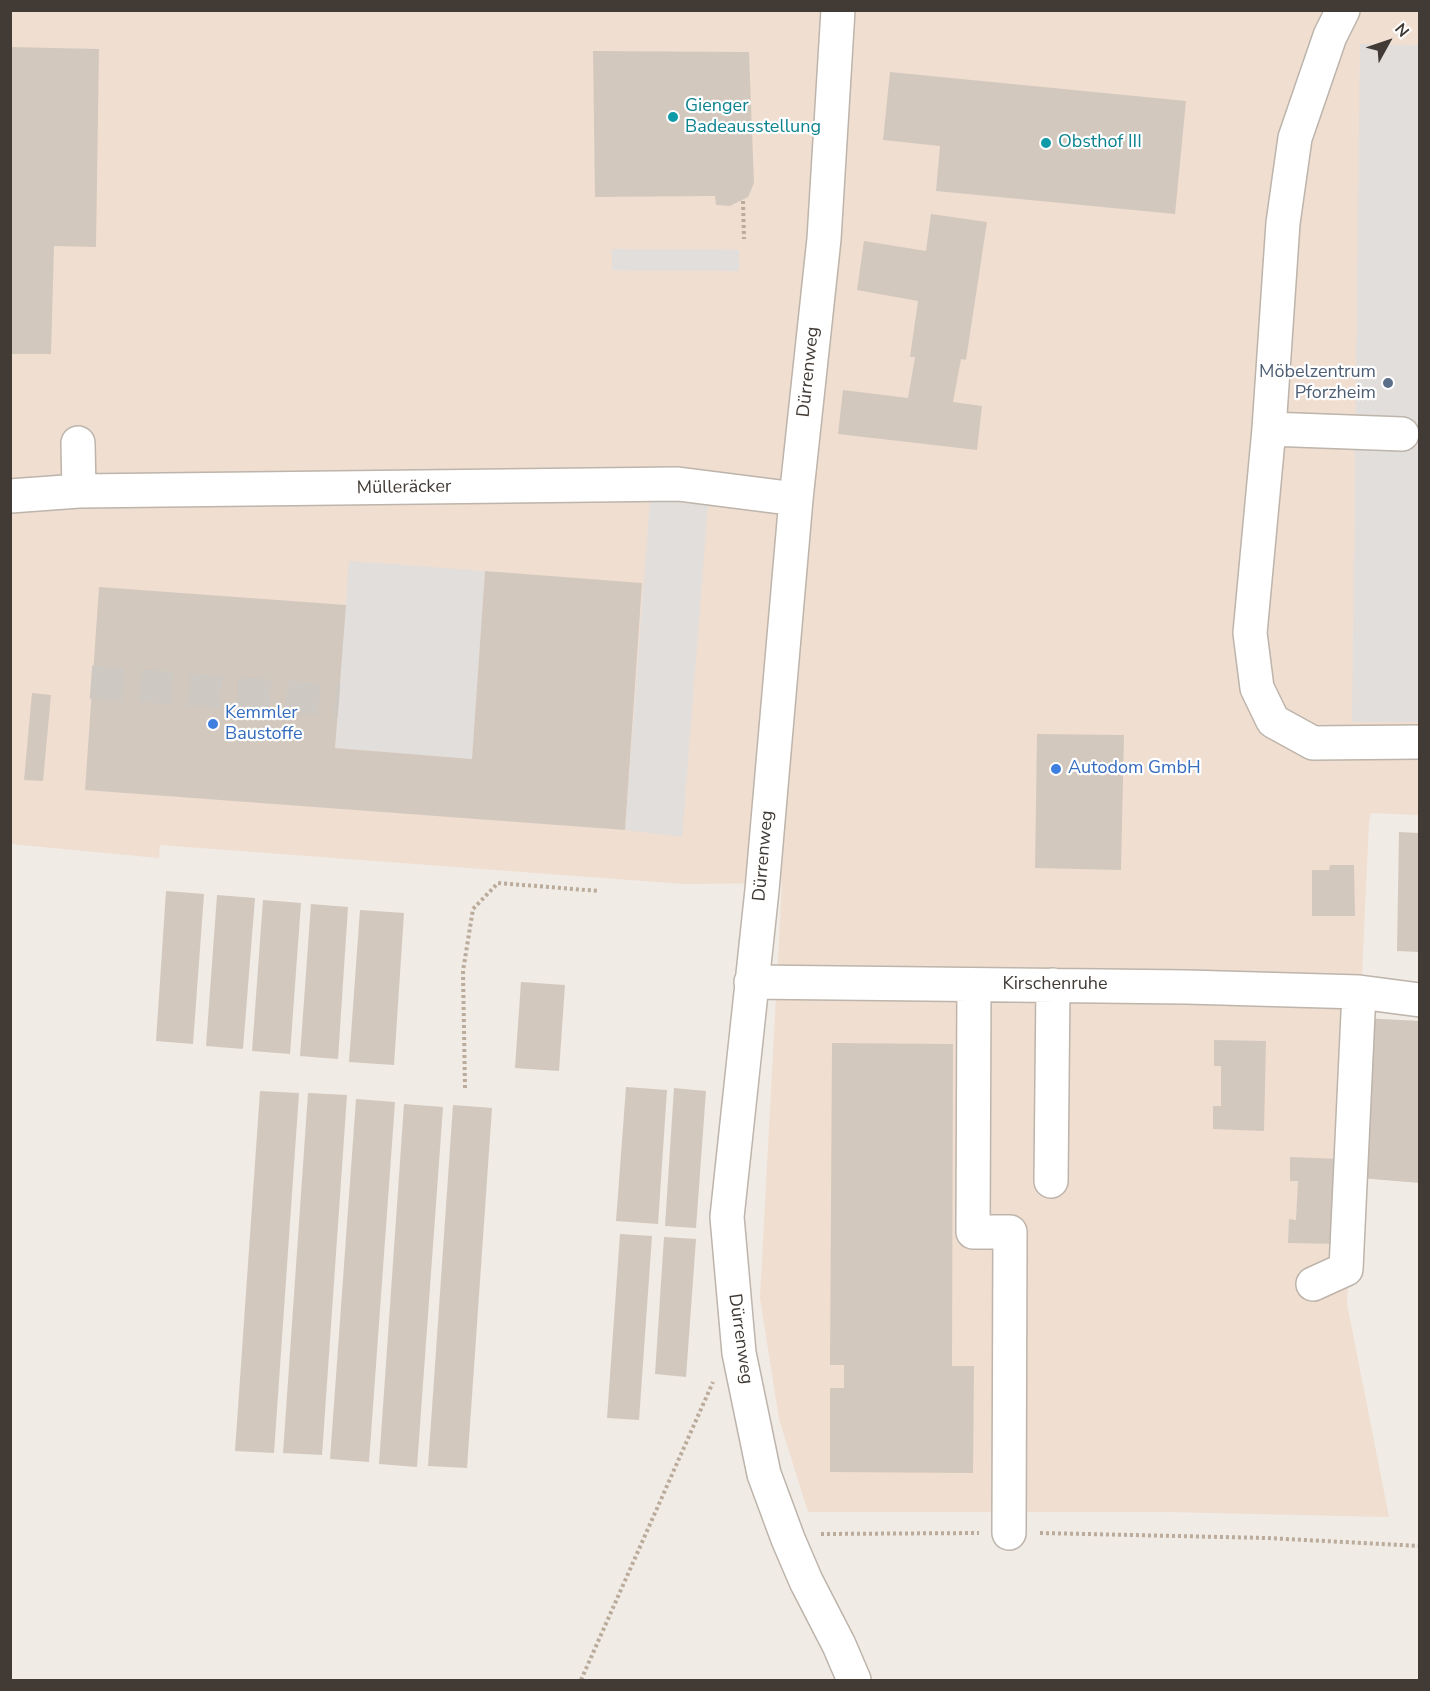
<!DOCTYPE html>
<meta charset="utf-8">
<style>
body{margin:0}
#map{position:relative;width:1430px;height:1691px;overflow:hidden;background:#f0ebe4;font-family:"Nunito Sans",sans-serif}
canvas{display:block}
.frame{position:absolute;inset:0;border:12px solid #413a35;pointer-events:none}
.north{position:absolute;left:1358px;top:12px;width:60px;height:60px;-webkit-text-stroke:4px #fff;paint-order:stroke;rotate:50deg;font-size:16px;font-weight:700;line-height:24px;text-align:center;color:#413a35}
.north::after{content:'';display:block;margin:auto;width:21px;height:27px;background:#413a35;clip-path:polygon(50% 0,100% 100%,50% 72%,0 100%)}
</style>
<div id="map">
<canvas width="1430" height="1691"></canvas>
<div class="frame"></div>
<div class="north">N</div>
</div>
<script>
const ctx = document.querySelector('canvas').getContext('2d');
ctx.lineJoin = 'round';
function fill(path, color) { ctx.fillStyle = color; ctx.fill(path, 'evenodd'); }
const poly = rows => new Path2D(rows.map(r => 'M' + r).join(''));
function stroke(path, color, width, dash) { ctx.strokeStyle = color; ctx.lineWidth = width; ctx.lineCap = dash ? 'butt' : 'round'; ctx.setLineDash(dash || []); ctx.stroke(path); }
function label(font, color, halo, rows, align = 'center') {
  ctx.font = font + ' "Nunito Sans",sans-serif'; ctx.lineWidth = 4.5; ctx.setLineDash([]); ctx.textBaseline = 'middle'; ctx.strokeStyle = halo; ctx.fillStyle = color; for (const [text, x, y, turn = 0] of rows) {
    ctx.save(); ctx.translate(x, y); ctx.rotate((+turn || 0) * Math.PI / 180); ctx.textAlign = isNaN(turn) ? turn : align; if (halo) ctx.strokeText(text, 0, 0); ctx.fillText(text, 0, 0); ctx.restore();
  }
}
fill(poly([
 [10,11,1419,11,1419,815,1371,813,1369,821,1347,1304,1389,1517,1168,1512,808,1512,779,1419,760,1298,782,883,684,884,160,845,159,858,11,844]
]), '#f0ded1');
fill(poly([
 [1360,44,1419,45,1419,722,1352,722],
 [612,249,739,250,739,271,612,270],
 [650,500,708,505,682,837,625,830],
 [349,561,485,571,472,759,335,748]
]), '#e1dedc');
fill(poly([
 [10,47,99,49,96,247,54,246,51,354,10,354],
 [593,51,749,52,754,183,748,197,730,206,716,205,715,196,595,197],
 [890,72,1186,101,1175,214,936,191,940,146,883,140],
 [931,214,987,222,966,360,961,359,953,402,982,406,977,450,838,434,843,390,908,398,915,357,910,357,918,301,857,290,864,241,926,251],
 [485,571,642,583,625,830,85,790,99,587,346,605,335,748,472,759],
 [32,693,51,695,43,781,24,780],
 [1037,734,1124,735,1121,870,1035,868],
 [1399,832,1420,833,1420,952,1397,951],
 [1330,865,1354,865,1355,916,1312,916,1312,870,1329,870],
 [166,891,204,894,193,1044,156,1041],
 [217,895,255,898,243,1049,206,1046],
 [263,900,301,903,290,1054,252,1051],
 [311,904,348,907,338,1059,300,1056],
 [360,910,404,913,394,1065,349,1062],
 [521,982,565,985,559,1071,515,1068],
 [1363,1018,1420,1021,1420,1183,1360,1178],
 [1214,1040,1266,1041,1264,1131,1213,1129,1213,1106,1221,1106,1221,1066,1214,1066],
 [832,1043,953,1044,952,1366,974,1366,973,1473,830,1472,830,1388,844,1388,844,1365,830,1365],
 [626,1087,667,1090,658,1224,616,1221],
 [674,1088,706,1091,696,1228,665,1226],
 [260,1091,299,1093,274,1453,235,1451],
 [308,1093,347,1095,322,1455,283,1453],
 [356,1099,395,1102,369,1462,330,1459],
 [404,1104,443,1107,417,1467,379,1464],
 [453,1105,492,1108,467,1468,428,1466],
 [1290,1157,1341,1159,1339,1244,1288,1243,1289,1219,1296,1220,1298,1181,1290,1181],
 [620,1234,652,1236,639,1420,607,1418],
 [664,1237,696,1239,686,1377,655,1374]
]), '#d3c8be');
stroke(poly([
 [91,682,339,701]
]), '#cdc8c1', 33, [33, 16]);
const minor = poly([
 [838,10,824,239,796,499,762,890,727,1217,739,1353,764,1474,788,1539,806,1581,839,1645,854,1680],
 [1343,10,1330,36,1295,138,1283,223,1269,429,1250,633,1257,688,1273,721,1313,743,1420,742],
 [1269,429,1402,434],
 [78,443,79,491],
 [10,496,79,491,678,484,796,499],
 [751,982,1187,987,1359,992,1420,1000],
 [974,985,973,1232,1010,1232,1009,1533],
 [1051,1181,1053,985],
 [1313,1284,1346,1269,1359,992]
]);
stroke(minor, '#bdb4ab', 36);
stroke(poly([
 [743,201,744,239],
 [465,1088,463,971,473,909,498,883,599,891],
 [1040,1533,1267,1538,1420,1546],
 [821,1534,979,1533],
 [581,1680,713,1382]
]), '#baab9b', 4, [3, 3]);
stroke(minor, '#fff', 33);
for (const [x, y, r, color] of [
 [673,117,6,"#0f9aa8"],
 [1046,143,6,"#0f9aa8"],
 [1388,383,6,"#5c6f8a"],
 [213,724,6,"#3f7fe0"],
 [1056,769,6,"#3f7fe0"]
]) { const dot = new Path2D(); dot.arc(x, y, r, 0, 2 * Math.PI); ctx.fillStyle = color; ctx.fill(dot); stroke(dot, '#fff', 2); }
label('18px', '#0d838f', '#fff', [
 ["Gienger",685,107],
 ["Badeausstellung",685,128],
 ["Obsthof III",1058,143]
], 'left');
label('18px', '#413a35', '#fff', [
 ["Dürrenweg",809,372,-84],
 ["Mülleräcker",404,488,-1],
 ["Dürrenweg",764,856,-85],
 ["Kirschenruhe",1055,985],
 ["Dürrenweg",740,1339,82]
]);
label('18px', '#4e5e75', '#fff', [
 ["Möbelzentrum",1376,373],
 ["Pforzheim",1376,394]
], 'right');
label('18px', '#366cbe', '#fff', [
 ["Kemmler",225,714],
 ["Baustoffe",225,735],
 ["Autodom GmbH",1068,769]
], 'left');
</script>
